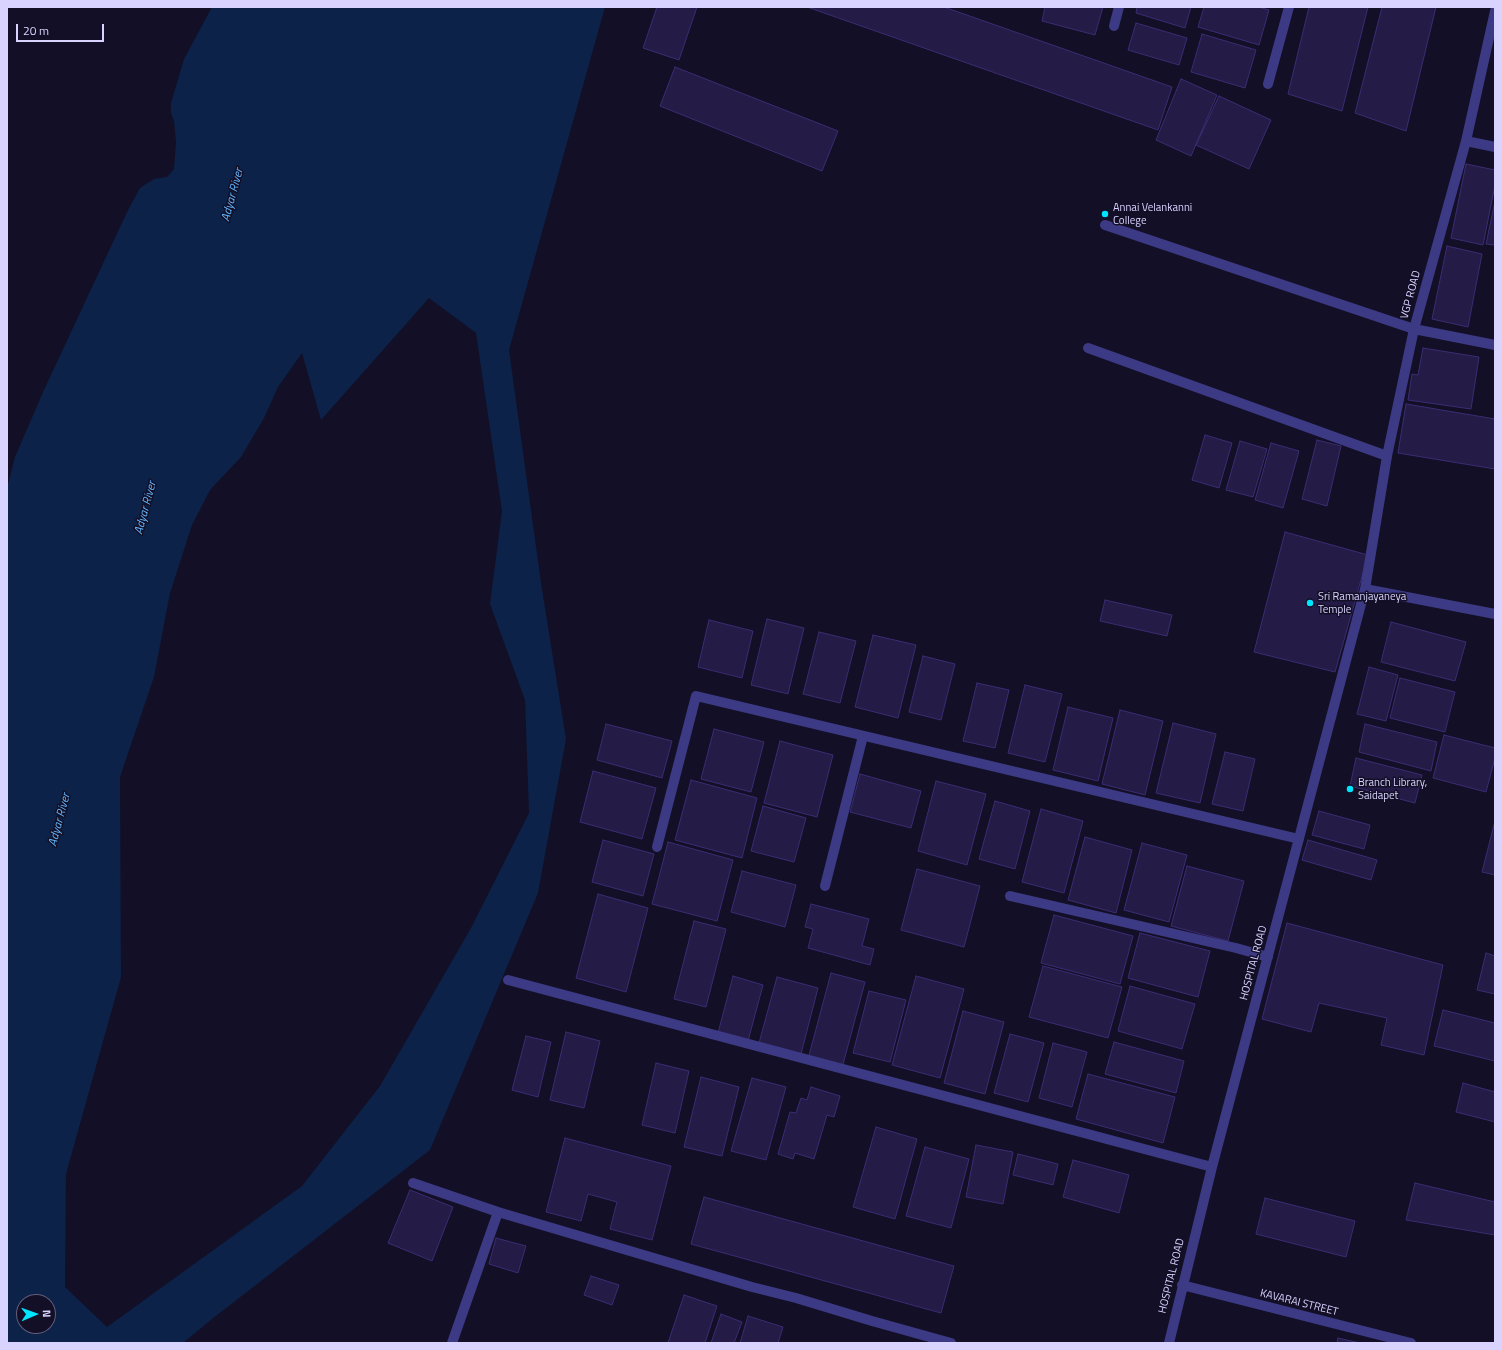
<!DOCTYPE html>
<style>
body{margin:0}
#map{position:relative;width:1502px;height:1350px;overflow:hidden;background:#130f26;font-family:"Titillium Web",sans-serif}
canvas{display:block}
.frame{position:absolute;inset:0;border:8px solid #d9d4ff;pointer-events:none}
.north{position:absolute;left:16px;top:1294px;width:40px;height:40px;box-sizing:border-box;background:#130f26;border:1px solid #625e7d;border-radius:50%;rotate:88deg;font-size:11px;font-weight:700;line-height:16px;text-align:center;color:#d9d4ff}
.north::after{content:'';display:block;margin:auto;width:14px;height:18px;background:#00e5ff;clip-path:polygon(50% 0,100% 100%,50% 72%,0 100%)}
.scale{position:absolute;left:16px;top:24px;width:88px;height:18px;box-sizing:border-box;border:2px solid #d9d4ff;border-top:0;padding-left:5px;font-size:12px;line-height:14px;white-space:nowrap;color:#d9d4ff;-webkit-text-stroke:3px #130f26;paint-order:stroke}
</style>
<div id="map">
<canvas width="1502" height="1350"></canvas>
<div class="frame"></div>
<div class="north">N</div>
<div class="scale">20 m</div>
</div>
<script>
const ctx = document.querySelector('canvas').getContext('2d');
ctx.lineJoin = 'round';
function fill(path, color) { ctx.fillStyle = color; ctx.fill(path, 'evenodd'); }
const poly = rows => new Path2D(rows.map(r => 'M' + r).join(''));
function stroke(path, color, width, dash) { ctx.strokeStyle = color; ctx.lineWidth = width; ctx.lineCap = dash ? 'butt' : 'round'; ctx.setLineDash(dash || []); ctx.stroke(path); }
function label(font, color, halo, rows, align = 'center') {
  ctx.font = font + ' "Titillium Web",sans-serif'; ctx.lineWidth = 3; ctx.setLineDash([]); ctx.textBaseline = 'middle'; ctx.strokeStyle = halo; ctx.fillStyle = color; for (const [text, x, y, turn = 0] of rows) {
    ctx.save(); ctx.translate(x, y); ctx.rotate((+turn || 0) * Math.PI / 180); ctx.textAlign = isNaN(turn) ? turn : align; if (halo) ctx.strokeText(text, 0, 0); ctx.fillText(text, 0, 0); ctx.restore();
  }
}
fill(poly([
 [212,7,605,7,509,350,541,583,566,739,538,893,430,1150,212,1319,183,1343,7,1343,7,488,15,457,43,392,128,210,140,188,154,179,167,177,174,169,176,142,174,121,171,113,171,103,184,59],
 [429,298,476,333,502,511,490,604,525,700,529,813,471,928,380,1086,302,1186,107,1327,65,1287,66,1174,121,977,120,777,154,677,170,593,192,525,210,490,241,457,264,418,278,387,302,353,321,420],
 [24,1302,48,1302,48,1326,24,1326]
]), '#0c2248');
const building = poly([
 [657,7,697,7,679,60,643,48,657,7],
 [807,7,944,7,1172,87,1158,130,807,7],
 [1045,7,1103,7,1095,35,1042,21,1045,7],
 [1137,7,1191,7,1185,28,1136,13,1137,7],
 [1204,7,1258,7,1269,10,1259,45,1198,27,1204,7],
 [1309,7,1368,7,1342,111,1288,94,1309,7],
 [1382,7,1436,7,1406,131,1355,113,1382,7],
 [1136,23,1187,38,1179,65,1128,50,1136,23],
 [1202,34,1256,50,1245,88,1191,72,1202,34],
 [675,67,838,131,822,171,660,106,675,67],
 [1181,79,1217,95,1191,156,1156,140,1181,79],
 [1219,96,1271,120,1249,169,1196,145,1219,96],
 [1466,164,1495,170,1495,185,1483,245,1451,238,1466,164],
 [1495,201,1495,245,1486,244,1495,201],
 [1447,246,1482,254,1468,327,1432,319,1447,246],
 [1423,348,1479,357,1471,409,1408,400,1412,374,1418,375,1423,348],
 [1406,404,1495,419,1495,469,1398,453,1406,404],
 [1205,435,1232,443,1219,488,1192,480,1205,435],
 [1317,440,1341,446,1327,506,1302,499,1317,440],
 [1240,441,1267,449,1253,497,1226,490,1240,441],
 [1271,443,1299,451,1283,508,1255,500,1271,443],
 [1285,532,1368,555,1335,672,1254,652,1285,532],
 [1105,600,1172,615,1167,636,1100,621,1105,600],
 [767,619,804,628,788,694,751,685,767,619],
 [709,620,753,631,742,678,698,667,709,620],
 [1391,622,1466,642,1455,681,1381,662,1391,622],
 [819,632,856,641,840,703,803,694,819,632],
 [873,635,916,645,898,718,855,707,873,635],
 [923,656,955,664,941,720,909,712,923,656],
 [1369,667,1398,675,1386,721,1357,714,1369,667],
 [1400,678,1455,692,1445,732,1390,718,1400,678],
 [977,683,1009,690,995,748,963,741,977,683],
 [1025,685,1062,694,1045,762,1008,753,1025,685],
 [1068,707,1113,718,1098,781,1053,770,1068,707],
 [1120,710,1163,721,1145,795,1102,784,1120,710],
 [1173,723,1216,734,1200,803,1156,793,1173,723],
 [606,724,672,741,662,778,597,760,606,724],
 [1365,724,1437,742,1431,771,1359,752,1365,724],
 [714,729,764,742,751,792,701,779,714,729],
 [1444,735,1495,748,1495,758,1486,792,1433,778,1444,735],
 [780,741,833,755,817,817,764,803,780,741],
 [1225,752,1255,759,1243,811,1212,804,1225,752],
 [1356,758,1422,775,1415,803,1350,786,1356,758],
 [593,771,656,788,642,839,580,822,593,771],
 [860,774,921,791,911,828,850,812,860,774],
 [691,780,757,798,742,858,675,840,691,780],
 [936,781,986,794,967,865,918,851,936,781],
 [995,801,1030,811,1015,869,979,859,995,801],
 [763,806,806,818,794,862,751,851,763,806],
 [1041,809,1083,821,1064,893,1022,882,1041,809],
 [1319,811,1370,825,1364,849,1312,835,1319,811],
 [1495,821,1495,875,1482,872,1495,821],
 [1085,837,1132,850,1116,913,1068,900,1085,837],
 [603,840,654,854,643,896,592,882,603,840],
 [1308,840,1377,860,1371,880,1302,860,1308,840],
 [668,842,733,860,717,921,652,904,668,842],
 [1142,843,1187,855,1169,922,1124,910,1142,843],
 [1187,866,1244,881,1228,941,1171,926,1187,866],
 [917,869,980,886,964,947,901,930,917,869],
 [742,871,796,885,785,927,731,912,742,871],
 [598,894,648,908,626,992,576,978,598,894],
 [811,904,869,919,862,946,874,949,870,965,808,948,813,929,805,927,811,904],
 [1054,915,1133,936,1120,984,1041,963,1054,915],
 [694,921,726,929,706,1007,674,999,694,921],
 [1287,923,1443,965,1424,1055,1381,1045,1387,1018,1319,1003,1311,1032,1262,1019,1287,923],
 [1140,933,1210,951,1198,997,1128,978,1140,933],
 [1486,953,1495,956,1495,994,1477,990,1486,953],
 [1043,966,1122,987,1108,1038,1029,1017,1043,966],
 [831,973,865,982,842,1068,808,1059,831,973],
 [733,976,763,985,748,1041,718,1033,733,976],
 [916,976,964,989,940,1078,892,1065,916,976],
 [777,977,818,988,801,1054,759,1043,777,977],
 [1130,986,1195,1004,1182,1049,1118,1031,1130,986],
 [869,991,906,1000,890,1062,853,1053,869,991],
 [1443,1010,1495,1023,1495,1061,1434,1046,1443,1010],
 [963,1011,1004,1022,985,1094,944,1083,963,1011],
 [566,1032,600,1041,584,1108,550,1100,566,1032],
 [1010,1034,1044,1043,1028,1102,994,1093,1010,1034],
 [526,1036,551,1042,538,1097,512,1090,526,1036],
 [1114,1042,1184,1061,1176,1093,1105,1074,1114,1042],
 [1053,1043,1087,1052,1072,1107,1039,1098,1053,1043],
 [656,1063,689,1071,675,1133,642,1125,656,1063],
 [1088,1074,1175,1097,1163,1143,1076,1119,1088,1074],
 [701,1077,739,1087,722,1156,684,1147,701,1077],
 [752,1078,786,1087,766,1160,731,1151,752,1078],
 [1463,1083,1495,1092,1495,1122,1456,1112,1463,1083],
 [811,1087,840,1096,834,1117,827,1115,814,1159,795,1153,793,1159,778,1154,790,1112,796,1113,801,1098,807,1100,811,1087],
 [876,1127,917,1139,895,1219,853,1207,876,1127],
 [565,1138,671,1166,652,1240,610,1229,617,1202,588,1194,581,1221,546,1212,565,1138],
 [976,1145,1013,1152,1003,1204,966,1197,976,1145],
 [925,1147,969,1159,951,1228,906,1216,925,1147],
 [1018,1154,1058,1164,1053,1185,1013,1175,1018,1154],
 [1073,1160,1129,1175,1119,1213,1063,1197,1073,1160],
 [1415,1183,1495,1202,1495,1235,1406,1220,1415,1183],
 [410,1190,453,1207,432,1261,388,1243,410,1190],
 [704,1197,954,1266,941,1313,691,1244,704,1197],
 [1265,1198,1355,1221,1346,1257,1256,1234,1265,1198],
 [496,1238,526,1246,518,1273,489,1264,496,1238],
 [591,1276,619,1285,612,1305,584,1295,591,1276],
 [684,1295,717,1306,705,1343,668,1343,684,1295],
 [721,1314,742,1322,734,1343,711,1343,721,1314],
 [748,1316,783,1327,778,1343,740,1343,748,1316],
 [1338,1338,1360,1343,1337,1343,1338,1338]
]);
fill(building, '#241b47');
stroke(building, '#3b2d73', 1);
stroke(poly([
 [1105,225,1414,329],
 [1088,348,1387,456]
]), '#3d3a85', 10);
stroke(poly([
 [1114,26,1119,7],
 [1268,84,1289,7],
 [1466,141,1495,147],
 [1414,329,1495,345],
 [1365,589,1495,614],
 [657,847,696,696,1299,839],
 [825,886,863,736],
 [1010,896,1236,948,1268,957],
 [508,980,1212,1167],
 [413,1183,498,1212,752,1287,796,1298,872,1321,951,1343],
 [1182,1285,1411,1343],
 [452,1343,498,1212],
 [1169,1343,1212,1167,1365,589,1387,456,1414,329,1466,141,1495,11]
]), '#3d3a85', 10);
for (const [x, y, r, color] of [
 [1105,214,4,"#00e5ff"],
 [1310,603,4,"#00e5ff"],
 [1350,789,4,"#00e5ff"]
]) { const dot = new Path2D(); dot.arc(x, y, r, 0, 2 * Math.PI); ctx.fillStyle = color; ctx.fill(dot); stroke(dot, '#130f26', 1.5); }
label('11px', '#d9d4ff', '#130f26', [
 ["Annai Velankanni",1113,208],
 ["College",1113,221],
 ["Sri Ramanjayaneya",1318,597],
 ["Temple",1318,610],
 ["Branch Library,",1358,783],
 ["Saidapet",1358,796]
], 'left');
label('11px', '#d9d4ff', '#130f26', [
 ["VGP ROAD",1411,295,-75],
 ["HOSPITAL ROAD",1254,963,-75],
 ["HOSPITAL ROAD",1172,1276,-76],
 ["KAVARAI STREET",1299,1303,14]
]);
label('italic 12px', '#62b6ff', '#130f26', [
 ["Adyar River",233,195,-75],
 ["Adyar River",146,508,-75],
 ["Adyar River",60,820,-75]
]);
</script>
